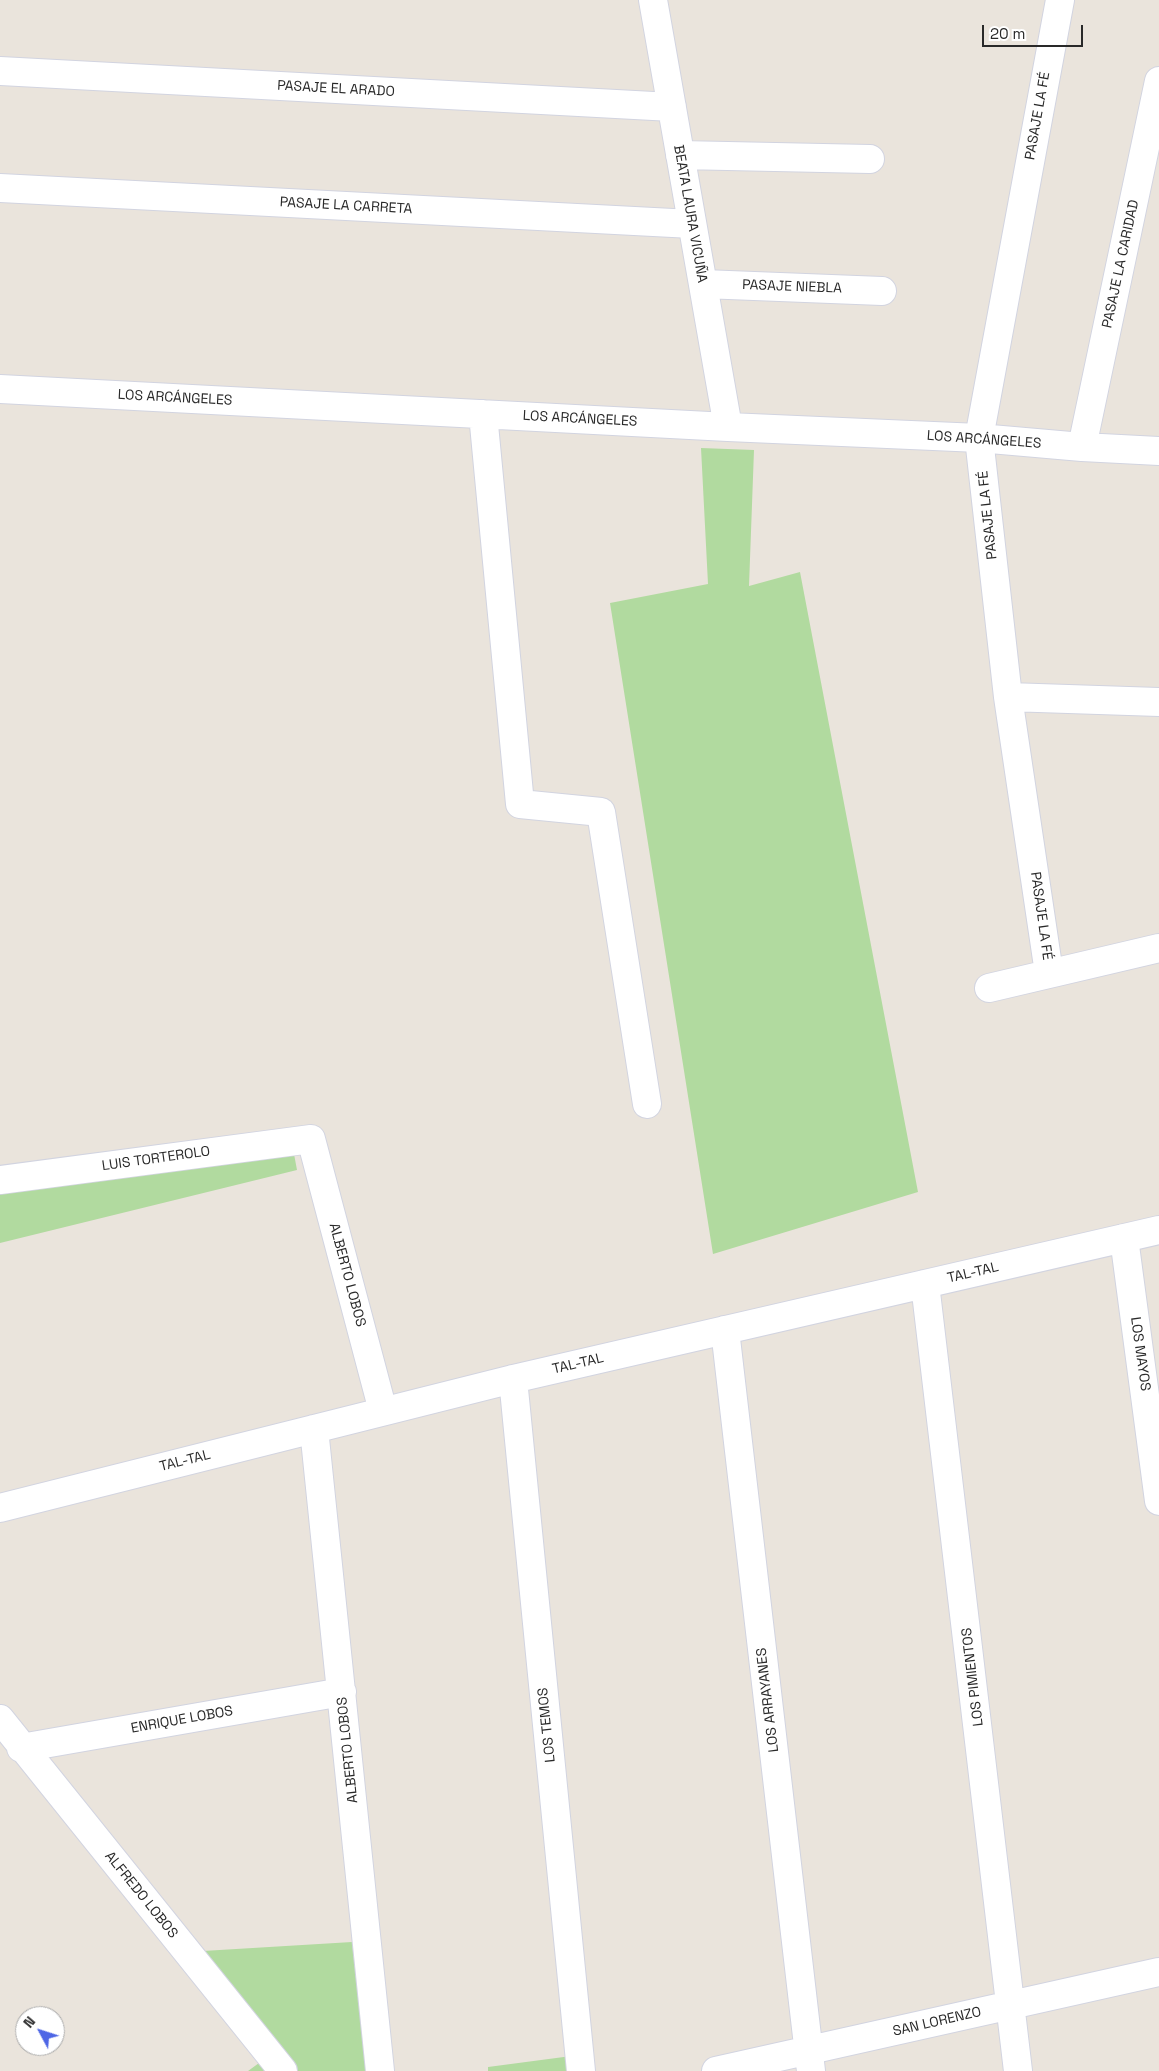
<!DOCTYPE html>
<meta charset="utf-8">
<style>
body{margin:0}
#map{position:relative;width:1159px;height:2071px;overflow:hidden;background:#eae4dc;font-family:"Space Grotesk",sans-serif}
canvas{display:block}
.north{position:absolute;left:15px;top:2006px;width:50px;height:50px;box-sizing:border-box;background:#fff;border:1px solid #a9a9a9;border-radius:50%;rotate:310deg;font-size:14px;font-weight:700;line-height:20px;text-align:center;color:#292929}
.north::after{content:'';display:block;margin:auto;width:18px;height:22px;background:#4e66e5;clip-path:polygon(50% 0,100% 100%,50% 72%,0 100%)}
.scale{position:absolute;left:982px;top:25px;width:101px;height:22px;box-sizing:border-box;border:2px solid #292929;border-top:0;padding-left:6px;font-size:15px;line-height:18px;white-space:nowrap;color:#292929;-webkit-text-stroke:4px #fff;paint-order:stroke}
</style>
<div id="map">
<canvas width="1159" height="2071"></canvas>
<div class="north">N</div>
<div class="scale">20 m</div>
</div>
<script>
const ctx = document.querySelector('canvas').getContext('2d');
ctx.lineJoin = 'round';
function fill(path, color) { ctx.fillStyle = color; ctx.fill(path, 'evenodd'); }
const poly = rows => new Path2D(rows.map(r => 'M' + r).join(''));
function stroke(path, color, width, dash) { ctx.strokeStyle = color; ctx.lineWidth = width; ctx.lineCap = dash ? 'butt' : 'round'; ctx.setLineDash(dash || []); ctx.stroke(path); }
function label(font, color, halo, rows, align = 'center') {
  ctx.font = font + ' "Space Grotesk",sans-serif'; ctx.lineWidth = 5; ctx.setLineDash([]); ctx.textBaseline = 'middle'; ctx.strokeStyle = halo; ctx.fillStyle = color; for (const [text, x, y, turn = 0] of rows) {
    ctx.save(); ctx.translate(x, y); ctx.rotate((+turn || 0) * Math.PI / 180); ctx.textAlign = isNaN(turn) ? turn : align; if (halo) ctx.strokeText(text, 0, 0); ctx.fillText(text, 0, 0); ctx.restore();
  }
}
fill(poly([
 [701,448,754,450,749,586,800,572,918,1192,713,1254,610,603,708,584],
 [294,1154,297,1170,0,1243,0,1190],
 [352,1942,366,2071,248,2071,277,2050,203,1951],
 [579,2055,581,2071,488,2071,488,2067]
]), '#b1da9f');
const minor = poly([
 [653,0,728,427],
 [0,71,672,107],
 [680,155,870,159],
 [0,188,692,224],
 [703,284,882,291],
 [0,389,728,427,979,438,1082,447,1159,451],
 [483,414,520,804,601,812,647,1104],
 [1082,447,1159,81],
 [1008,697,1159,702],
 [1049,973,1008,697,979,438,1060,0],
 [989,988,1159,948],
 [0,1180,311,1139,383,1411],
 [1124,1238,1159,1501],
 [925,1284,1018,2071],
 [725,1330,811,2071],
 [513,1379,581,2071],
 [314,1429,380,2071],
 [0,1508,513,1379,1159,1230],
 [0,1719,283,2071],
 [21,1748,342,1692],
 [716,2071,1159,1972]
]);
stroke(minor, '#d2d4e0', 30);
stroke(minor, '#fff', 28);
label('14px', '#292929', '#fff', [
 ["PASAJE EL ARADO",336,89,3],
 ["PASAJE LA FÉ",1038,116,-80],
 ["PASAJE LA CARRETA",346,206,3],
 ["BEATA LAURA VICUÑA",690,214,80],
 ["PASAJE LA CARIDAD",1121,264,-78],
 ["PASAJE NIEBLA",792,287,2],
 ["LOS ARCÁNGELES",175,398,3],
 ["LOS ARCÁNGELES",580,419,3],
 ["LOS ARCÁNGELES",984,440,4],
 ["PASAJE LA FÉ",988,515,-96],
 ["PASAJE LA FÉ",1041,916,82],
 ["LUIS TORTEROLO",156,1159,-8],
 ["TAL-TAL",973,1273,-13],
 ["ALBERTO LOBOS",347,1275,75],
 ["LOS MAYOS",1140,1354,82],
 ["TAL-TAL",578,1364,-13],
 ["TAL-TAL",185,1461,-14],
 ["LOS PIMIENTOS",973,1677,-97],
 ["LOS ARRAYANES",768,1700,-97],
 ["ENRIQUE LOBOS",182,1720,-10],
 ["LOS TEMOS",547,1725,-96],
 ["ALBERTO LOBOS",348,1750,-96],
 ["ALFREDO LOBOS",141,1895,51],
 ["SAN LORENZO",937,2022,-13]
]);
</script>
